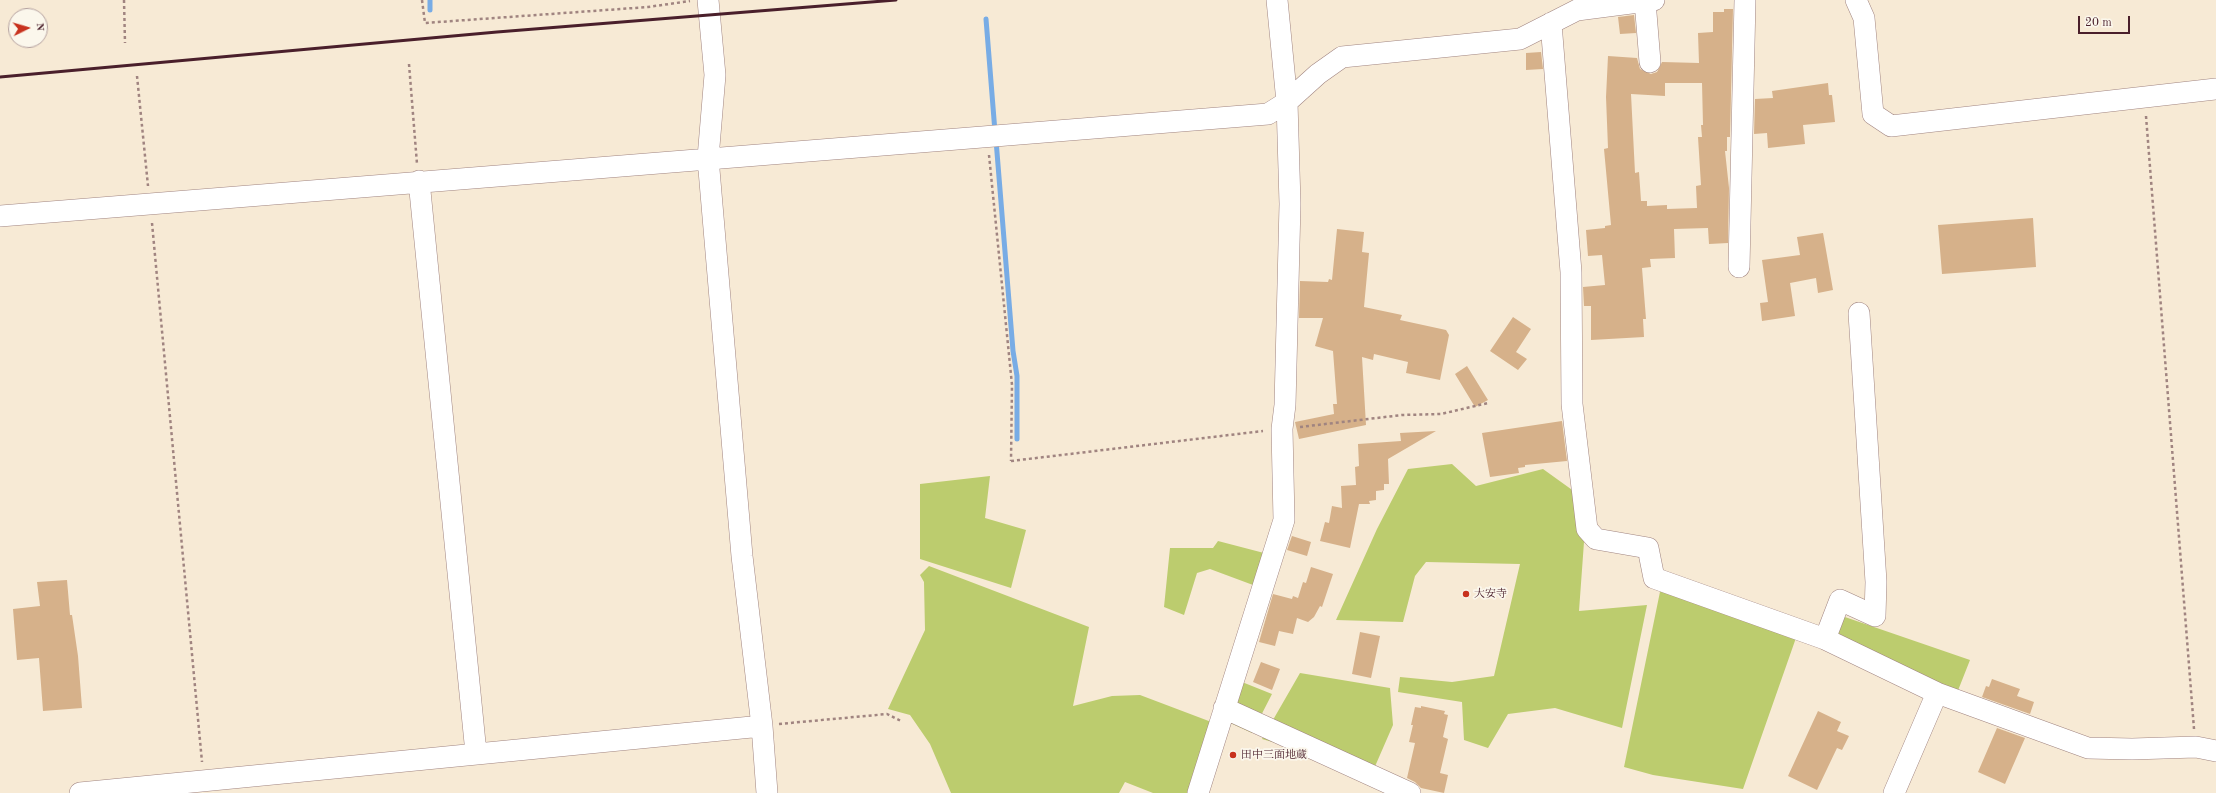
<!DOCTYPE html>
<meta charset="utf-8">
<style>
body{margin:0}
#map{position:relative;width:2216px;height:793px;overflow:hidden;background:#f7ead5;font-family:"Old Standard TT",serif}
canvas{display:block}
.north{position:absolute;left:8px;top:8px;width:40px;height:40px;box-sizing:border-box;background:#fbf7ec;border:1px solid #b4a19f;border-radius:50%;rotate:85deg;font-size:11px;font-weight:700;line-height:16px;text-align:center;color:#4a1f2b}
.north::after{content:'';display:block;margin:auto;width:14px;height:18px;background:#c8321e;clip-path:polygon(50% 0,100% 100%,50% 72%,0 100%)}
.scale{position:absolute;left:2078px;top:16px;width:52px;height:18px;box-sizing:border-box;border:2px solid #4a1f2b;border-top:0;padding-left:5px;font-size:12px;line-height:14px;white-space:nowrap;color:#4a1f2b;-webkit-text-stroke:3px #fbf7ec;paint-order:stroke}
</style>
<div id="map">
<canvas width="2216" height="793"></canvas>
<div class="north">N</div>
<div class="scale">20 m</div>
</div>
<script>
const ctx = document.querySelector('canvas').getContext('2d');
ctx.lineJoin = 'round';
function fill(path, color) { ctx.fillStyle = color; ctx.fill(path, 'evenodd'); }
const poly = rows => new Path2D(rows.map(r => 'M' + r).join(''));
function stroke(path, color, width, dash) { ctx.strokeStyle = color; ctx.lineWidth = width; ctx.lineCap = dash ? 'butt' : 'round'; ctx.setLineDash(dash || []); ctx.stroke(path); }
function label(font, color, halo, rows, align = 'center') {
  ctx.font = font + ' "Old Standard TT","Noto Serif JP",serif'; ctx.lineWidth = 3.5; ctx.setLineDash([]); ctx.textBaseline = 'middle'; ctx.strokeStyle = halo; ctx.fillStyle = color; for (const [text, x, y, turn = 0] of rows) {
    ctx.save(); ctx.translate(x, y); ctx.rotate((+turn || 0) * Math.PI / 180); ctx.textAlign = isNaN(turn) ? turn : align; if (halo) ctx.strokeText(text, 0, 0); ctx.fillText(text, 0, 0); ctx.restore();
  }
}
fill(poly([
 [1452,464,1476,486,1543,469,1575,492,1584,542,1579,611,1647,605,1622,728,1555,708,1508,714,1488,748,1464,740,1462,702,1398,692,1400,677,1452,682,1494,676,1520,564,1426,562,1415,576,1403,622,1336,620,1377,529,1408,469],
 [990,476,985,518,1026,530,1011,588,920,559,920,484],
 [1218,541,1264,553,1253,585,1210,569,1197,573,1184,615,1164,607,1170,548,1213,548],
 [929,566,1089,627,1073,706,1112,696,1140,695,1214,723,1188,793,1153,793,1125,782,1119,793,951,793,930,744,910,715,888,709,925,630,924,582,920,575],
 [1661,587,1797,635,1743,789,1653,775,1624,767],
 [1842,616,1970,660,1957,693,1840,641,1836,632],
 [1300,673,1390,688,1393,725,1373,771,1262,739],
 [1242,682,1272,694,1252,733,1228,722]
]), '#bccc6e');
stroke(poly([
 [430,0,430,10],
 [986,19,995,132],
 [996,140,1013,351,1017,376,1017,439]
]), '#78ace5', 5);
fill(poly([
 [1724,9,1733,9,1730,137,1727,137,1727,151,1725,151,1729,188,1728,243,1709,244,1708,228,1674,229,1675,258,1650,259,1651,267,1642,268,1646,319,1643,319,1644,337,1591,340,1591,306,1584,306,1583,287,1605,285,1602,255,1588,256,1586,230,1605,228,1605,226,1611,225,1604,149,1608,148,1606,97,1608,56,1637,58,1640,69,1651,74,1657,72,1662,62,1699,63,1698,33,1713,32,1713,12,1724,12],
 [1665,83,1702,83,1703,125,1701,125,1702,137,1698,137,1701,185,1696,186,1697,208,1667,209,1667,205,1647,206,1647,201,1641,201,1639,172,1635,173,1631,94,1665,96],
 [1634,15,1636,33,1620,34,1618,17],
 [1541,52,1543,69,1526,70,1526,53],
 [1828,83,1829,95,1832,95,1835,122,1803,125,1805,144,1768,148,1767,133,1754,134,1755,99,1773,98,1772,91],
 [2033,218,2036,267,1942,274,1938,225],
 [1337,229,1364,232,1362,252,1369,253,1364,307,1402,315,1400,320,1446,330,1449,335,1440,380,1406,373,1408,362,1374,354,1373,360,1362,357,1366,425,1299,439,1295,422,1334,414,1333,404,1337,404,1333,351,1315,346,1323,318,1299,318,1300,281,1328,282,1329,279,1332,280],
 [1823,233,1833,290,1818,293,1816,278,1790,283,1795,316,1762,321,1760,303,1768,302,1762,260,1800,255,1797,237],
 [1513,317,1531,329,1516,352,1527,359,1518,370,1490,351],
 [1467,366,1488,400,1475,407,1455,374],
 [1562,421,1567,461,1525,465,1525,467,1518,468,1519,473,1490,477,1482,433],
 [1436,431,1388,459,1389,484,1384,484,1384,490,1376,491,1376,500,1369,501,1370,504,1359,504,1350,548,1320,541,1325,522,1329,523,1332,506,1342,508,1341,486,1356,485,1355,467,1359,466,1358,444,1401,441,1400,433],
 [1292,536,1311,542,1307,556,1287,550],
 [1311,567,1333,574,1322,607,1320,606,1314,617,1308,622,1297,618,1293,634,1279,631,1275,646,1259,642,1273,594,1292,599,1293,596,1298,598,1303,582,1306,583],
 [67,580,70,615,72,615,78,656,82,708,43,711,39,658,17,660,13,609,40,606,37,582],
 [1360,632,1380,636,1371,678,1352,674],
 [1261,662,1280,669,1272,690,1253,682],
 [1992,679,2020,689,2017,696,2034,702,2030,714,1982,697,1986,686,1989,687],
 [1421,706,1445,711,1444,714,1448,715,1443,737,1448,739,1440,773,1448,775,1444,793,1421,788,1415,782,1407,778,1415,743,1409,742,1413,725,1411,725,1415,707,1421,708],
 [1818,711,1841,722,1837,731,1849,736,1842,750,1837,748,1817,790,1788,776],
 [1997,728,2025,738,2005,784,1978,772]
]), '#d6b18a');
const minor = poly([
 [708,0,715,75,708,158,742,556,762,726,767,793],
 [1856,0,1864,18,1873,114,1891,126,2216,89],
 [1645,1,1650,62],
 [1551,23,1571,272,1572,404,1587,529,1596,539,1648,548,1654,578,1825,639,1937,693,2088,748,2132,749,2196,747,2216,751],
 [419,181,476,753],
 [0,216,1268,114,1287,102,1318,74,1342,57,1520,39,1577,10,1654,0],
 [1739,267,1745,0],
 [1825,639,1840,600,1875,616,1876,582,1859,313],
 [1224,708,1410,793],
 [80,793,762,726],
 [1198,793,1284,520,1282,429,1285,405,1290,204,1287,102,1277,0],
 [1894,793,1937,693]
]);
stroke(minor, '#a08480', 22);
stroke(poly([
 [124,0,125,43],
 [422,0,425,23,648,7,690,1],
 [409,64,417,164],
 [137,76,148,186],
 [2146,116,2194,729],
 [989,155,1012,385,1011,461],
 [152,223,202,762],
 [1300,427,1402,415,1441,414,1488,403],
 [1011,461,1263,431],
 [779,724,887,714,901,721]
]), '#a08480', 2.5, [3, 3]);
stroke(minor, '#fff', 21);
stroke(poly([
 [0,77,497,32,896,0]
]), '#4a1f2b', 3);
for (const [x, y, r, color] of [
 [1466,594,4,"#c8321e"],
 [1233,755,4,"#c8321e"]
]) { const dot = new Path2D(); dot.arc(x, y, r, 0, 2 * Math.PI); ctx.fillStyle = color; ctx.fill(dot); stroke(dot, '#fbf7ec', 1.5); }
label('11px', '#4a1f2b', '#fbf7ec', [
 ["大安寺",1474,594],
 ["田中三面地蔵",1241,755]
], 'left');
</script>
